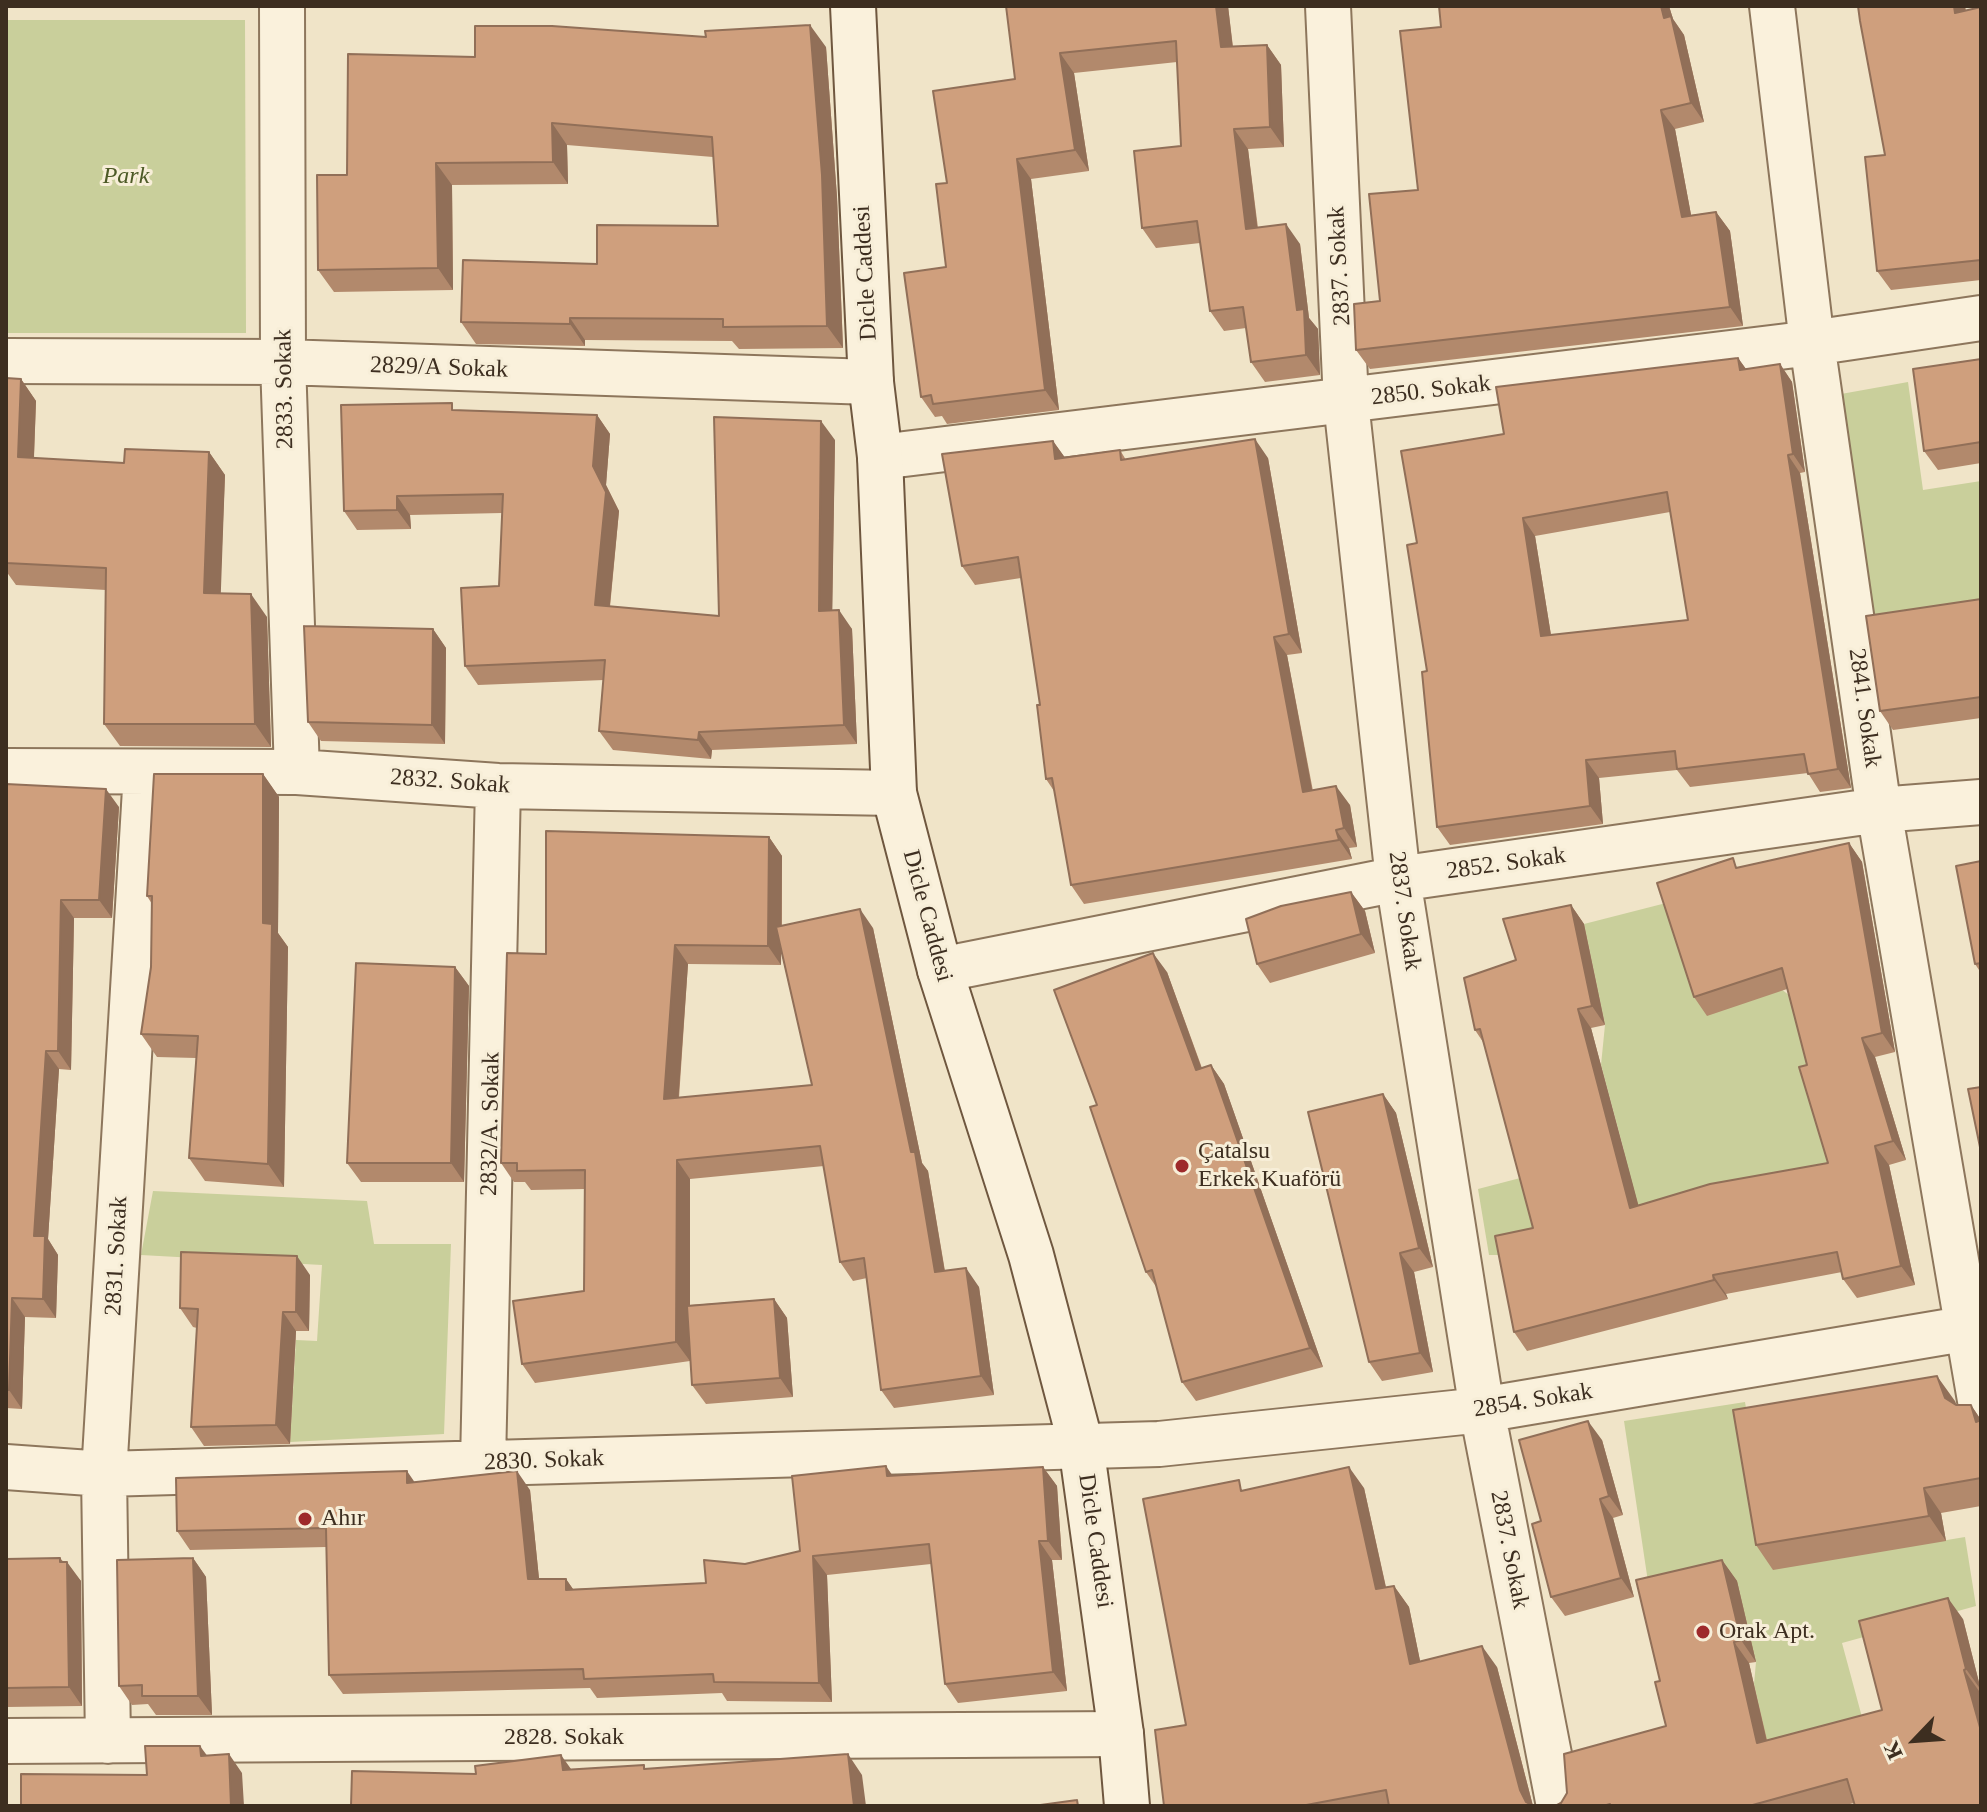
<!DOCTYPE html>
<meta charset="utf-8">
<style>
body{margin:0}
#map{position:relative;width:1987px;height:1812px;overflow:hidden;background:#f0e4c8;font-family:Georgia,serif}
canvas{display:block}
.frame{position:absolute;inset:0;border:8px solid #3d2e20;pointer-events:none}
.north{position:absolute;left:1875px;top:1700px;width:80px;height:80px;-webkit-text-stroke:6px #f7eed8;paint-order:stroke;rotate:245deg;font-size:22px;font-weight:700;line-height:32px;text-align:center;color:#3d2e20}
.north::after{content:'';display:block;margin:auto;width:28px;height:36px;background:#3d2e20;clip-path:polygon(50% 0,100% 100%,50% 72%,0 100%)}
</style>
<div id="map">
<canvas width="1987" height="1812"></canvas>
<div class="frame"></div>
<div class="north">K</div>
</div>
<script>
const ctx = document.querySelector('canvas').getContext('2d');
ctx.lineJoin = 'round';
function fill(path, color) { ctx.fillStyle = color; ctx.fill(path, 'evenodd'); }
const poly = rows => new Path2D(rows.map(r => 'M' + r).join(''));
function stroke(path, color, width, dash) { ctx.strokeStyle = color; ctx.lineWidth = width; ctx.lineCap = dash ? 'butt' : 'round'; ctx.setLineDash(dash || []); ctx.stroke(path); }
function label(font, color, halo, rows, align = 'center') {
  ctx.font = font + ' Georgia,serif'; ctx.lineWidth = 6; ctx.setLineDash([]); ctx.textBaseline = 'middle'; ctx.strokeStyle = halo; ctx.fillStyle = color; for (const [text, x, y, turn = 0] of rows) {
    ctx.save(); ctx.translate(x, y); ctx.rotate((+turn || 0) * Math.PI / 180); ctx.textAlign = isNaN(turn) ? turn : align; if (halo) ctx.strokeText(text, 0, 0); ctx.fillText(text, 0, 0); ctx.restore();
  }
}
fill(poly([
 [6,20,245,20,246,333,6,333],
 [1908,382,1923,490,1981,481,1981,611,1875,620,1841,394],
 [1670,902,1799,1003,1841,1179,1508,1255,1489,1255,1478,1189,1624,1151,1601,1065,1605,1025,1584,924],
 [153,1191,367,1201,374,1244,451,1244,444,1434,290,1442,296,1340,317,1341,322,1265,141,1255],
 [1745,1402,1773,1569,1965,1537,1976,1606,1842,1643,1866,1732,1771,1760,1754,1684,1756,1662,1651,1602,1624,1421]
]), '#c9cf9b');
const street = poly([
 [282,6,283,362,297,772],
 [1328,6,1346,402,1398,879,1482,1410,1559,1806],
 [1772,6,1812,343,1879,810,1981,1406],
 [6,361,283,362,871,382],
 [880,457,1812,343,1981,318],
 [6,771,297,772,498,786,894,793],
 [940,970,1398,879,1879,810,1981,802],
 [483,1463,498,786],
 [6,1467,104,1474,1159,1444,1482,1410,1981,1326],
 [6,1741,1121,1734],
 [108,1741,104,1474,146,772]
]);
const secondary = poly([
 [853,6,871,382,880,457,894,793,940,970,1031,1255,1081,1445,1121,1734,1127,1806]
]);
stroke(street, '#8d765c', 48);
stroke(secondary, '#6f573f', 48);
stroke(street, '#faf1dc', 44);
stroke(secondary, '#faf1dc', 44);
fill(poly([
 [1006,6,1228,6,1233,47,1267,45,1281,65,1284,147,1248,149,1258,228,1300,244,1309,318,1318,329,1320,375,1265,382,1251,362,1246,328,1224,331,1210,311,1200,243,1156,248,1142,228,1181,146,1177,62,1074,73,1089,171,1031,179,1059,410,947,424,942,416,935,417,921,397,946,267,947,183,1015,79],
 [1439,6,1669,6,1673,19,1684,35,1704,122,1675,129,1691,215,1716,212,1730,231,1743,326,1370,369,1356,350,1380,301,1418,190,1441,27],
 [1858,6,1965,6,1966,11,1981,7,1981,280,1891,290,1877,271,1885,155],
 [826,47,837,197,843,348,739,349,732,341,585,340,585,346,476,344,461,322,597,264,718,226,713,157,567,145,568,184,452,185,453,290,334,292,318,270,347,175,475,57],
 [1738,358,1746,369,1780,364,1792,382,1805,472,1800,473,1851,788,1820,792,1808,773,1690,787,1677,770,1599,778,1603,824,1450,845,1437,827,1427,671,1504,434],
 [1670,512,1688,620,1551,635,1535,536],
 [1981,359,1981,463,1938,470,1924,451],
 [6,378,21,379,36,401,34,458,124,463,209,452,225,475,220,594,267,617,271,747,120,746,104,724,106,590,16,585,6,571],
 [456,410,597,415,610,434,606,485,619,511,610,607,719,616,835,440,832,611,852,629,857,744,712,750,711,759,613,750,599,731,604,680,478,685,465,666,499,586,502,513,410,515,411,529,357,530,344,511],
 [1053,441,1065,458,1120,450,1126,460,1268,458,1302,653,1287,655,1313,791,1350,805,1357,847,1349,848,1352,859,1084,904,1071,885,1054,791,1046,779,1040,705,1021,578,975,585,962,566],
 [1981,599,1981,718,1893,730,1880,711],
 [433,629,446,648,445,744,321,741,308,722],
 [263,774,279,797,278,933,288,947,284,1187,205,1181,189,1158,196,1058,157,1057,141,1034,151,967,152,904,147,896],
 [6,784,119,807,112,918,74,918,71,1070,59,1069,48,1239,58,1255,56,1318,25,1317,22,1409,6,1408],
 [769,837,782,856,782,926,873,928,922,1163,928,1171,945,1271,979,1287,994,1395,894,1408,881,1390,867,1278,853,1281,840,1262,824,1166,690,1179,690,1305,774,1299,787,1318,793,1397,706,1404,692,1385,690,1346,690,1361,535,1383,522,1364,584,1291,585,1189,531,1190,525,1182,514,1182,501,1163,546,954],
 [781,951,812,1085,679,1098,688,964,781,965],
 [1849,843,1862,862,1895,1052,1875,1057,1906,1160,1889,1165,1915,1285,1857,1298,1843,1279,1842,1272,1726,1294,1728,1299,1527,1351,1514,1332,1533,1228,1485,1045,1475,1030,1516,960,1571,905,1584,924,1605,1025,1591,1028,1638,1205,1828,1163,1807,1065,1787,989,1707,1016,1694,997,1739,867],
 [1981,861,1981,973,1975,964],
 [1351,892,1365,911,1375,953,1270,983,1257,964],
 [455,967,469,986,464,1182,361,1182,347,1163],
 [1167,972,1202,1068,1211,1065,1224,1084,1323,1367,1196,1401,1182,1382,1157,1288,1146,1272,1097,1105],
 [1383,1094,1396,1113,1433,1267,1414,1272,1433,1372,1382,1381,1369,1362],
 [310,1275,309,1331,296,1331,290,1444,204,1446,191,1427,197,1328,193,1327,180,1308],
 [1955,1401,1956,1405,1971,1405,1981,1420,1981,1506,1941,1513,1946,1541,1773,1570,1756,1545],
 [1602,1440,1623,1515,1613,1518,1634,1597,1565,1616,1551,1597,1541,1521],
 [1043,1467,1057,1486,1062,1560,1052,1560,1067,1691,958,1703,945,1684,931,1564,827,1575,832,1702,727,1701,722,1693,597,1698,590,1688,343,1694,329,1675,326,1547,190,1550,177,1531,415,1482,530,1490,539,1579,566,1579,573,1589,706,1583,745,1564,800,1551,893,1476],
 [1364,1488,1386,1587,1394,1586,1409,1607,1420,1661,1497,1667,1533,1806,1164,1806,1245,1490],
 [60,1558,81,1581,82,1706,6,1707,6,1559],
 [193,1558,206,1577,212,1715,156,1715,148,1704,132,1705,119,1686],
 [1722,1560,1737,1581,1756,1662,1749,1663,1767,1740,1882,1710,1963,1619,1981,1691,1979,1691,1854,1803,1842,1806,1555,1806,1666,1726,1660,1681]
]), '#b2896c');
fill(poly([
 [1216,6,1228,6,1235,67,1221,47],
 [1661,6,1669,6,1673,19,1684,35,1704,122,1691,103],
 [1954,6,1965,6,1968,32,1955,13],
 [810,25,826,47,837,197,843,348,827,326],
 [1267,45,1281,65,1284,147,1270,127],
 [1060,53,1074,73,1089,171,1075,150],
 [1661,110,1675,129,1695,236,1682,217],
 [552,123,567,145,568,184,553,162],
 [1234,129,1248,149,1260,250,1246,229],
 [1017,159,1031,179,1059,410,1045,390],
 [436,163,452,185,453,290,438,268],
 [1716,212,1730,231,1743,326,1730,307],
 [1286,224,1300,244,1309,318,1318,329,1320,375,1306,355,1297,310],
 [570,318,585,340,585,346,570,324],
 [1738,358,1751,376,1740,370],
 [1780,364,1792,382,1805,472,1793,454],
 [21,379,36,401,33,480,18,457],
 [597,415,610,434,606,485,619,511,608,624,595,605,593,466],
 [821,421,835,440,832,630,819,611],
 [1255,439,1268,458,1302,653,1289,634],
 [1053,441,1066,459,1055,459],
 [209,452,225,475,220,616,204,593],
 [1788,455,1800,473,1851,788,1838,769],
 [397,496,410,515,411,529,397,510],
 [1523,518,1535,536,1554,654,1541,636],
 [251,594,267,617,271,747,255,724],
 [839,610,852,629,857,744,844,725],
 [433,629,446,648,445,744,432,725],
 [1274,637,1287,655,1316,811,1303,792],
 [699,732,712,750,711,759,698,740],
 [1586,760,1599,778,1603,824,1590,806],
 [263,774,279,797,278,933,288,947,284,1187,268,1164,263,923],
 [1336,786,1350,805,1357,847,1344,828],
 [106,789,119,807,112,918,99,900],
 [1336,830,1349,848,1352,859,1339,840],
 [769,837,782,856,781,965,768,946],
 [1849,843,1862,862,1895,1052,1882,1033],
 [1351,892,1365,911,1375,953,1361,934],
 [61,900,74,918,71,1070,58,1051],
 [1571,905,1584,924,1605,1025,1592,1006],
 [860,909,873,928,922,1163,928,1171,948,1291,935,1272,911,1152],
 [675,945,688,964,677,1118,664,1099],
 [1153,953,1167,972,1209,1089,1196,1070],
 [455,967,469,986,464,1182,451,1163],
 [1578,1009,1591,1028,1644,1226,1630,1208],
 [1862,1038,1875,1057,1906,1160,1893,1141],
 [46,1051,59,1069,48,1239,58,1255,56,1318,43,1299,34,1236],
 [1211,1065,1224,1084,1323,1367,1310,1348],
 [1383,1094,1396,1113,1433,1267,1419,1248],
 [1875,1146,1889,1165,1915,1285,1901,1266],
 [677,1160,690,1179,690,1361,676,1342],
 [1400,1253,1414,1272,1433,1372,1420,1353],
 [297,1256,310,1275,309,1331,296,1312],
 [966,1268,979,1287,994,1395,981,1376],
 [1713,1275,1726,1294,1728,1299,1714,1280],
 [12,1298,25,1317,22,1409,9,1390],
 [774,1299,787,1318,793,1397,780,1378],
 [283,1312,296,1331,290,1444,276,1425],
 [1937,1376,1955,1401,1962,1422,1945,1398],
 [1971,1405,1981,1420,1981,1429,1976,1422],
 [1588,1421,1602,1440,1623,1515,1609,1496],
 [886,1466,899,1485,887,1476],
 [1043,1467,1057,1486,1062,1560,1048,1541],
 [1349,1467,1364,1488,1391,1611,1376,1589],
 [407,1471,420,1490,407,1483],
 [517,1471,530,1490,541,1598,528,1579],
 [1924,1488,1941,1513,1946,1541,1929,1516],
 [1600,1499,1613,1518,1634,1597,1621,1578],
 [1039,1541,1052,1560,1067,1691,1053,1672],
 [813,1556,827,1575,832,1702,819,1683],
 [60,1558,67,1569,67,1562,81,1581,82,1706,69,1687],
 [193,1558,206,1577,212,1715,198,1696],
 [1722,1560,1737,1581,1756,1662,1741,1640],
 [566,1579,579,1598,566,1590],
 [1394,1586,1409,1607,1425,1685,1410,1664],
 [1948,1598,1963,1619,1981,1690,1966,1669],
 [1734,1642,1749,1663,1772,1764,1757,1743],
 [1482,1646,1497,1667,1533,1806,1529,1806,1520,1790],
 [1964,1670,1979,1691,1981,1700,1981,1731],
 [200,1746,214,1765,201,1756],
 [229,1754,242,1773,244,1806,231,1806],
 [848,1754,862,1775,866,1806,854,1806],
 [561,1755,576,1776,563,1770]
]), '#916f58');
const building = poly([
 [1006,6,1216,6,1221,47,1267,45,1270,127,1234,129,1246,229,1286,224,1297,310,1304,309,1306,355,1251,362,1243,307,1210,311,1197,221,1142,228,1134,151,1181,146,1176,41,1060,53,1075,150,1017,159,1045,390,933,404,931,395,921,397,904,273,946,267,936,184,947,183,933,91,1015,79,1006,6],
 [1439,6,1661,6,1664,18,1671,16,1691,103,1661,110,1682,217,1716,212,1730,307,1356,350,1354,304,1380,301,1369,194,1418,190,1400,31,1441,27,1439,6],
 [1858,6,1954,6,1955,13,1981,7,1981,260,1877,271,1865,157,1885,155,1860,21,1858,6],
 [810,25,822,175,827,326,723,327,723,319,570,318,570,324,461,322,463,260,597,264,597,225,718,226,712,137,552,123,553,162,436,163,438,268,318,270,317,175,347,175,348,54,475,57,475,26,552,26,706,37,705,31,810,25],
 [1738,358,1740,370,1780,364,1793,454,1788,455,1838,769,1808,774,1804,754,1677,769,1675,751,1586,760,1590,806,1437,827,1422,672,1427,671,1407,545,1417,543,1401,451,1504,434,1496,387,1738,358],
 [1667,492,1688,620,1541,636,1523,518,1667,492],
 [1981,359,1981,442,1924,451,1913,369,1981,359],
 [6,378,21,379,18,457,124,463,125,449,209,452,204,593,251,594,255,724,104,724,106,568,6,563,6,378],
 [452,403,452,410,597,415,593,466,606,492,595,605,719,616,714,417,821,421,819,611,839,610,844,725,699,732,698,740,599,731,605,660,465,666,461,588,499,586,503,494,397,496,397,510,344,511,341,405,452,403],
 [1255,439,1289,634,1274,637,1303,792,1336,786,1344,828,1336,830,1339,840,1071,885,1052,778,1046,779,1037,705,1040,705,1018,557,962,566,942,454,1053,441,1055,459,1120,450,1121,460,1255,439],
 [1981,599,1981,697,1880,711,1866,616,1981,599],
 [304,626,433,629,432,725,308,722,304,626],
 [154,774,263,774,263,923,272,924,268,1164,189,1158,198,1036,141,1034,151,967,152,896,147,896,154,774],
 [6,784,106,789,99,900,61,900,58,1051,46,1051,34,1236,45,1236,43,1299,12,1298,9,1390,6,1390,6,784],
 [546,831,769,837,768,946,675,945,664,1099,812,1085,776,927,860,909,911,1152,915,1152,935,1272,966,1268,981,1376,881,1390,864,1258,840,1262,820,1146,677,1160,676,1342,522,1364,513,1301,584,1291,585,1170,517,1171,517,1163,501,1163,507,953,546,954,546,831],
 [1849,843,1882,1033,1862,1038,1893,1141,1875,1146,1901,1266,1843,1279,1837,1252,1713,1275,1714,1280,1514,1332,1495,1236,1533,1228,1480,1029,1475,1030,1464,978,1516,960,1503,919,1571,905,1592,1006,1578,1009,1630,1208,1710,1184,1828,1163,1799,1067,1807,1065,1782,968,1694,997,1657,883,1733,858,1736,868,1849,843],
 [1981,861,1981,963,1975,964,1956,866,1981,861],
 [1351,892,1361,934,1257,964,1246,919,1281,906,1351,892],
 [1153,953,1196,1070,1211,1065,1310,1348,1182,1382,1152,1270,1146,1272,1090,1107,1097,1105,1054,990,1153,953],
 [356,963,455,967,451,1163,347,1163,356,963],
 [1981,1087,1981,1152,1968,1089,1981,1087],
 [1383,1094,1419,1248,1400,1253,1420,1353,1369,1362,1308,1112,1383,1094],
 [181,1252,297,1256,296,1312,283,1312,276,1425,191,1427,198,1309,180,1308,181,1252],
 [774,1299,780,1378,692,1385,687,1306,774,1299],
 [1937,1376,1945,1398,1956,1405,1971,1405,1976,1422,1981,1420,1981,1478,1924,1488,1929,1516,1756,1545,1733,1410,1937,1376],
 [1588,1421,1609,1496,1600,1499,1621,1578,1551,1597,1532,1524,1541,1521,1519,1440,1588,1421],
 [886,1466,887,1476,1043,1467,1048,1541,1039,1541,1053,1672,945,1684,929,1544,813,1556,819,1683,714,1682,713,1674,584,1679,583,1669,329,1675,326,1528,177,1531,176,1478,407,1471,407,1483,517,1471,528,1579,566,1579,566,1590,706,1583,704,1560,745,1564,800,1551,792,1476,886,1466],
 [1349,1467,1376,1589,1394,1586,1410,1664,1482,1646,1520,1790,1526,1802,1533,1806,1389,1806,1386,1790,1301,1806,1164,1806,1155,1730,1186,1725,1143,1499,1239,1480,1241,1491,1349,1467],
 [60,1558,60,1562,67,1562,69,1687,6,1688,6,1559,60,1558],
 [193,1558,198,1696,142,1696,142,1685,119,1686,117,1560,193,1558],
 [1722,1560,1741,1640,1734,1642,1757,1743,1882,1710,1859,1621,1948,1598,1966,1669,1964,1670,1981,1731,1981,1806,1855,1806,1847,1779,1749,1806,1611,1806,1610,1804,1603,1806,1555,1806,1561,1803,1567,1793,1564,1754,1666,1726,1655,1682,1660,1681,1636,1580,1722,1560],
 [145,1746,200,1746,201,1756,229,1754,231,1806,21,1806,21,1774,147,1775,145,1746],
 [848,1754,854,1806,351,1806,352,1771,476,1774,475,1766,561,1755,563,1770,644,1765,644,1769,848,1754],
 [1077,1800,1078,1806,1033,1806,1077,1800]
]);
fill(building, '#cf9f7d');
stroke(building, '#916f58', 2);
for (const [x, y, r, color] of [
 [1182,1166,8,"#9e2a2b"],
 [305,1519,8,"#9e2a2b"],
 [1703,1632,8,"#9e2a2b"]
]) { const dot = new Path2D(); dot.arc(x, y, r, 0, 2 * Math.PI); ctx.fillStyle = color; ctx.fill(dot); stroke(dot, '#f7eed8', 3); }
label('italic 24px', '#4d5a26', '#f7eed8', [
 ["Park",126,177]
]);
label('24px', '#3d2e20', '#f7eed8', [
 ["2837. Sokak",1340,266,-93],
 ["Dicle Caddesi",866,273,-93],
 ["2829/A Sokak",439,368,2],
 ["2833. Sokak",285,389,-91],
 ["2850. Sokak",1431,391,-7],
 ["2841. Sokak",1864,708,82],
 ["2832. Sokak",450,782,4],
 ["2852. Sokak",1506,864,-8],
 ["2837. Sokak",1404,911,82],
 ["Dicle Caddesi",927,916,75],
 ["2832/A. Sokak",491,1124,-89],
 ["2831. Sokak",117,1256,-87],
 ["2854. Sokak",1533,1401,-9],
 ["2830. Sokak",544,1461,-2],
 ["Dicle Caddesi",1095,1541,82],
 ["2837. Sokak",1509,1550,79],
 ["2828. Sokak",564,1738]
]);
label('24px', '#3d2e20', '#f7eed8', [
 ["Çatalsu",1198,1152],
 ["Erkek Kuaförü",1198,1180],
 ["Ahır",321,1519],
 ["Orak Apt.",1719,1632]
], 'left');
</script>
